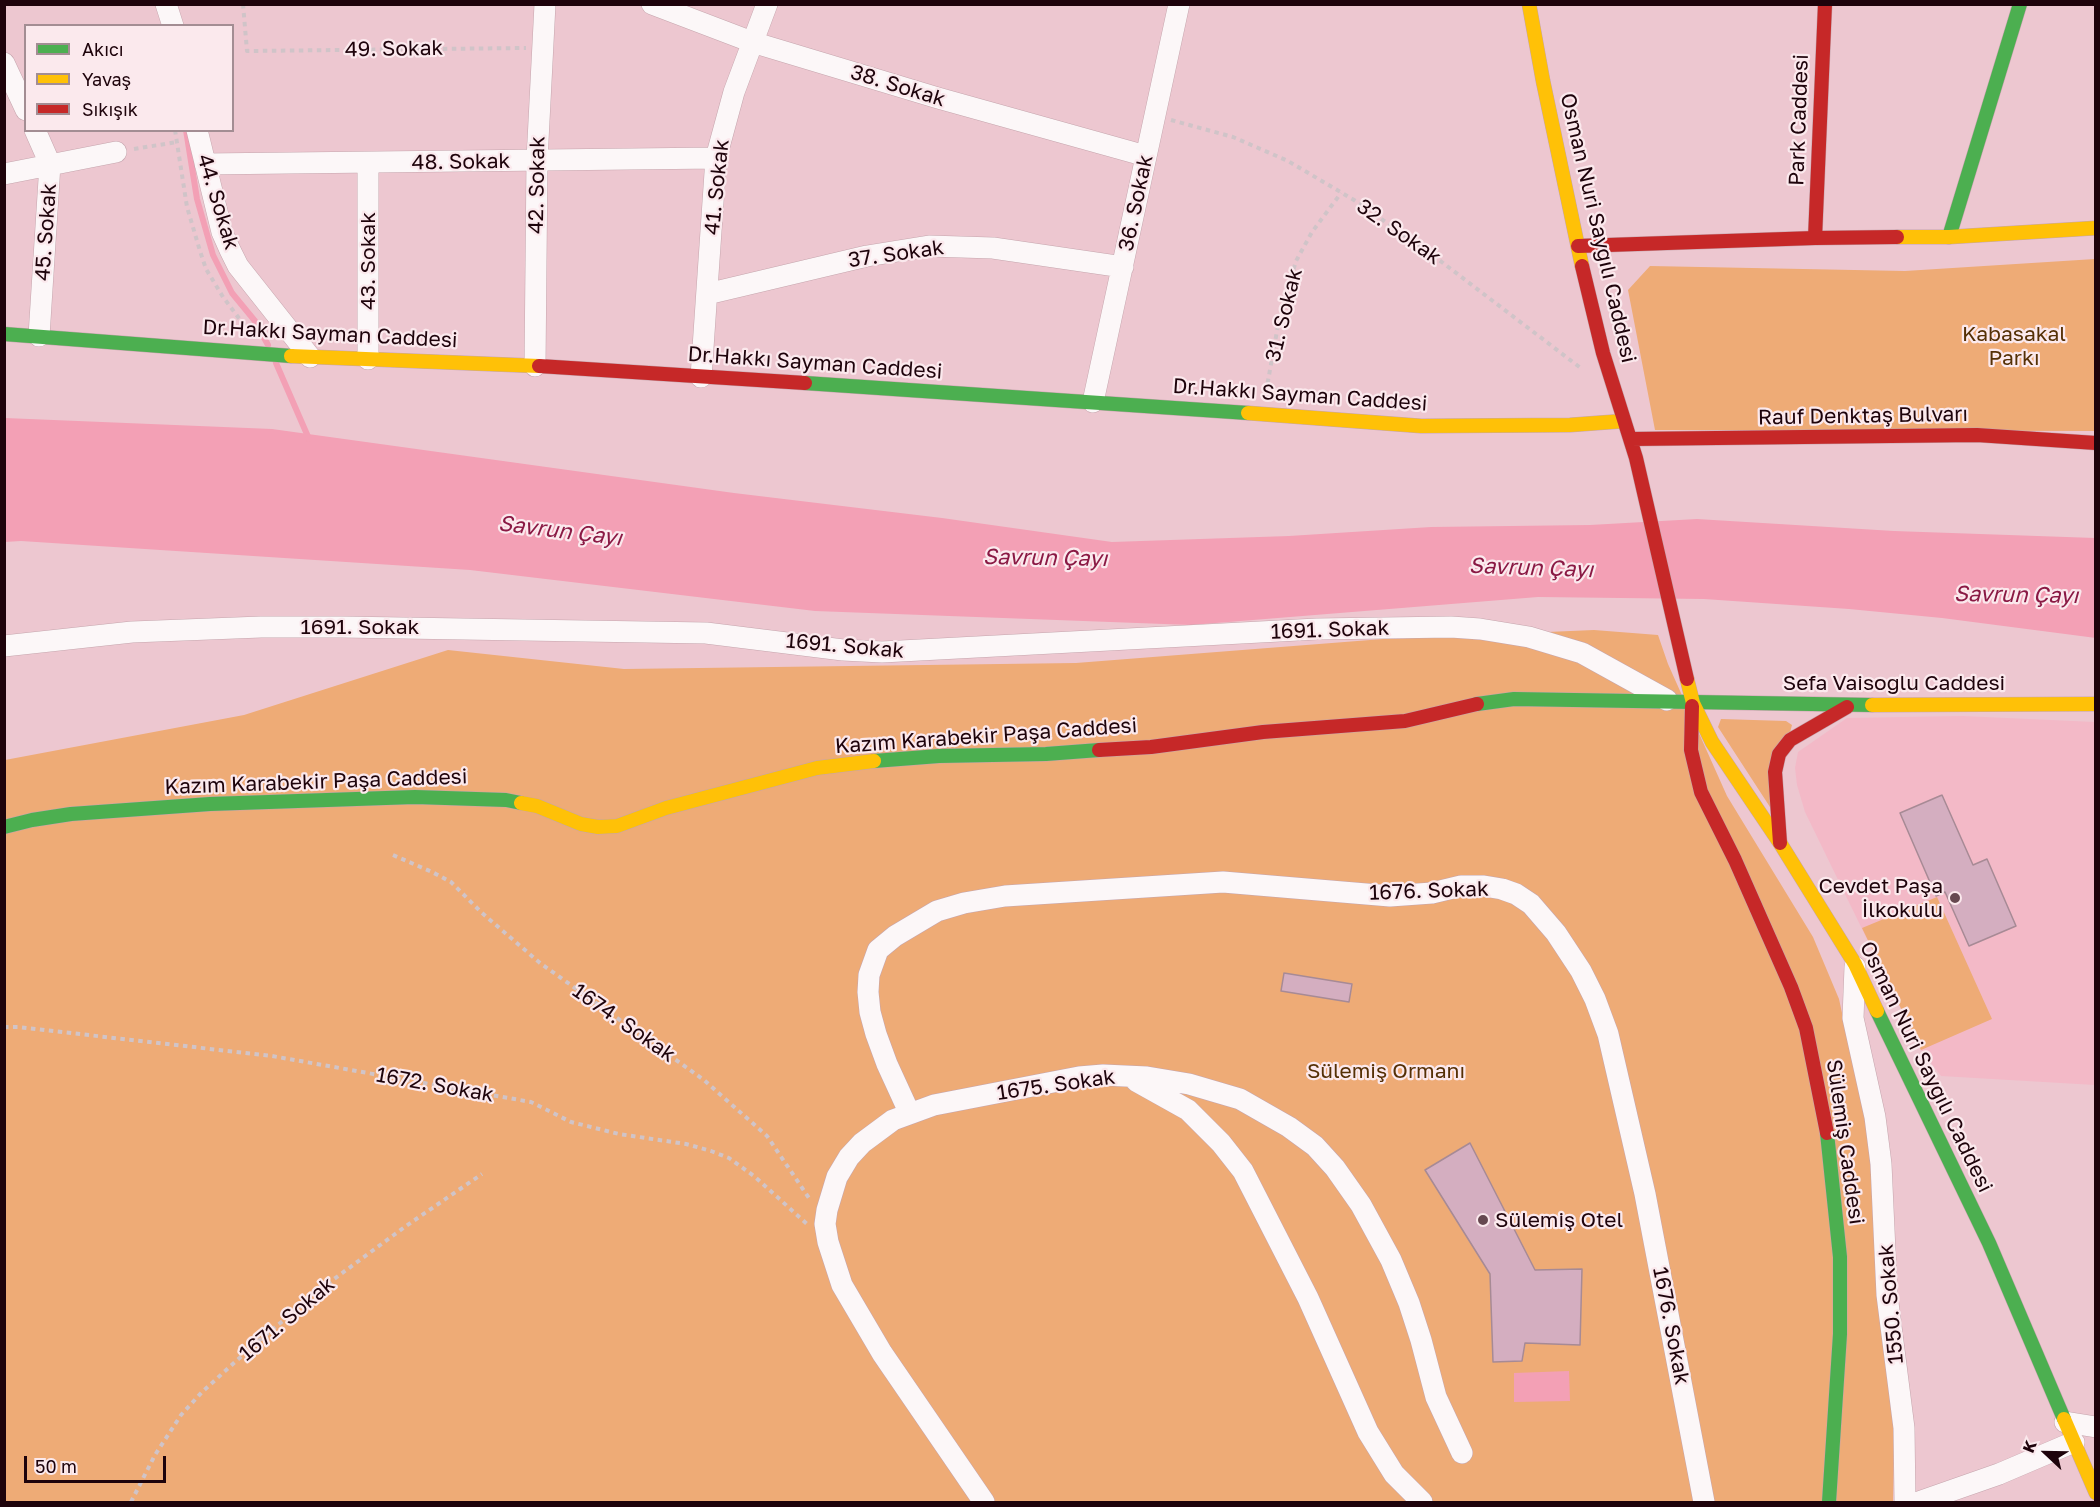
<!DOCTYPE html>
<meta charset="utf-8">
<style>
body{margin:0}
#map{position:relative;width:2100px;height:1507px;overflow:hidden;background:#edc7d0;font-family:"Golos Text",sans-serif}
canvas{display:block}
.frame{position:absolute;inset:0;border:6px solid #1e030b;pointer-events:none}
.legend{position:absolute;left:24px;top:24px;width:210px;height:108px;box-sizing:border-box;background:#fbe9ed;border:2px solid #a38d93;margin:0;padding:8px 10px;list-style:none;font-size:18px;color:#1e030b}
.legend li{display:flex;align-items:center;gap:12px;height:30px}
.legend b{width:30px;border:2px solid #a38d93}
.north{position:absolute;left:2016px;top:1423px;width:60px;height:60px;-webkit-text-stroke:4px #fbe9ed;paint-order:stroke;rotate:292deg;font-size:16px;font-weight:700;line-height:24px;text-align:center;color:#1e030b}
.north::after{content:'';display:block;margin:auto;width:21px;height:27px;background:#1e030b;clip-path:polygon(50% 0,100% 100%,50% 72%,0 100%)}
.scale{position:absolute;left:24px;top:1456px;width:142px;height:27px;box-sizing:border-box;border:3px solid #1e030b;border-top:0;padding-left:8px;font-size:18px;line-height:21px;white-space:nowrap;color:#1e030b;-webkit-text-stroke:4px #fbe9ed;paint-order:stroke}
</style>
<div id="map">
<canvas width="2100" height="1507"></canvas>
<div class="frame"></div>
<ul class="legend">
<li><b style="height:8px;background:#4caf50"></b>Akıcı</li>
<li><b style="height:8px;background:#ffc107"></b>Yavaş</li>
<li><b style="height:8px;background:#c62828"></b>Sıkışık</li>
</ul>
<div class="north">K</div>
<div class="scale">50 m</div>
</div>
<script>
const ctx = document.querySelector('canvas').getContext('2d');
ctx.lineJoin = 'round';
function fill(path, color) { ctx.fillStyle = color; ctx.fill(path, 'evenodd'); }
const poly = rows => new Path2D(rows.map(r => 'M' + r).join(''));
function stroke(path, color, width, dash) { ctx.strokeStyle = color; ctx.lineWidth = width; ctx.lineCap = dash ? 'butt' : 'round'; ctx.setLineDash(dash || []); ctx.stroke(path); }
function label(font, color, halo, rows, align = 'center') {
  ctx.font = font + ' "Golos Text",sans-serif'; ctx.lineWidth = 4.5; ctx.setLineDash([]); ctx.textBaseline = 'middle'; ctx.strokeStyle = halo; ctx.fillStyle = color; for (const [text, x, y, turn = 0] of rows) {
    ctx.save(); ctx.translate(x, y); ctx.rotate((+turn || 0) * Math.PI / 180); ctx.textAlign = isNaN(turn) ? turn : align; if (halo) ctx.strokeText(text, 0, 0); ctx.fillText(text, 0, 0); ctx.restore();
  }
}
fill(poly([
 [1962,716,2095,722,2095,1085,1941,1076,1921,1050,1805,812,1797,785,1795,768,1798,752,1847,718]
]), '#f3b9c7');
fill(poly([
 [2095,259,2095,431,1655,430,1628,290,1650,266,1905,271],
 [1594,630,1658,635,1668,664,1727,796,1813,937,1839,999,1869,1138,1895,1400,1893,1502,5,1502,5,760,244,715,448,650,624,669,1076,663,1383,639],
 [1721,719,1786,721,1792,725,1770,807,1718,727],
 [1937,897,1992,1019,1921,1050,1862,928]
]), '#eeab76');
fill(poly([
 [5,418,272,429,734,493,942,518,1112,542,1289,536,1431,527,1590,525,1697,519,1894,531,2095,538,2096,638,1942,618,1849,609,1704,599,1538,597,1191,625,815,611,470,570,21,541,5,542],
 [1569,1371,1570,1401,1514,1402,1514,1373]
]), '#f3a0b5');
stroke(poly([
 [186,130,197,199,213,255,232,293,255,321,268,345],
 [276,363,309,439]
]), '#f3a0b5', 6);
const building = poly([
 [1942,795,1973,865,1987,859,2016,926,1969,946,1945,892,1936,896,1900,813,1942,795],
 [1284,973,1352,984,1349,1002,1281,991,1284,973],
 [1470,1143,1535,1270,1582,1269,1580,1345,1525,1343,1522,1361,1493,1362,1490,1274,1425,1170,1470,1143]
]);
fill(building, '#d4aec0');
stroke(building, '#a78a95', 1.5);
const street = poly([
 [166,4,173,26],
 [652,4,752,42,938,98,1146,156],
 [4,63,26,110],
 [35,130,50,164,39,336],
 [197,130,222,232,230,250,238,266,310,357],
 [368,163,368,359],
 [205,164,716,158],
 [4,174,116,152],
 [707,294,867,256,929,246,993,248,1123,267],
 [535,366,537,160,545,4],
 [701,377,716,158,734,92,767,4],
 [1093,402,1179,4],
 [4,646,132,632,261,627,342,627,706,633,843,650,882,652,1317,629,1451,627,1480,629,1529,637,1582,653,1667,700],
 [1855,967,1853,1018,1875,1117,1881,1164,1887,1295,1904,1428,1905,1502],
 [1136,1081,1188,1110,1221,1143,1243,1171,1308,1298,1368,1432,1394,1474,1422,1502],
 [909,1112,887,1064,876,1034,870,1012,868,992,869,975,878,950,895,936,937,911,964,903,1005,896,1223,882,1390,896,1432,893,1461,886,1484,886,1502,889,1516,894,1531,904,1556,933,1581,971,1595,999,1608,1034,1645,1194,1704,1502],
 [2065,1422,2096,1427],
 [984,1502,882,1353,842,1285,828,1242,825,1224,827,1210,837,1177,849,1157,862,1143,893,1120,934,1105,1079,1077,1103,1075,1147,1077,1189,1084,1240,1099,1289,1127,1315,1146,1335,1168,1361,1205,1391,1260,1409,1303,1421,1340,1436,1397,1462,1453],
 [1919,1502,1999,1474,2074,1442]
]);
const fast = poly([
 [1949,237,2020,4],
 [4,334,291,356],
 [805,383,1248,413],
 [1477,704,1514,699,1872,705],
 [874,761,939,756,1046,754,1099,750],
 [4,827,32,820,71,814,210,804,415,797,506,800,521,803],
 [1877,1011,1989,1243,2064,1419],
 [1827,1133,1840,1257,1840,1334,1829,1502]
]);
const slow = poly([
 [1529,4,1543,81,1582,266],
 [1897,237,1949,237,2096,228],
 [291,356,539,366],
 [1248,413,1421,426,1570,425,1624,421],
 [1687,679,1693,703,1712,742,1780,843,1855,964,1877,1011],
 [1872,705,2096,704],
 [521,803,537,806,581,824,598,827,617,826,666,808,817,768,874,761],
 [2064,1419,2096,1493]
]);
const jam = poly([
 [1815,238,1825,4],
 [1578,246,1815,238,1897,237],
 [1582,266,1603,353,1636,458,1687,679],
 [539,366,805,383],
 [1631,439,1977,435,2096,443],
 [1692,706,1691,750,1701,792,1735,860,1791,987,1806,1028,1827,1133],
 [1099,750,1151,747,1263,732,1405,721,1477,704],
 [1780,843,1775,772,1779,754,1790,740,1847,707]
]);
stroke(street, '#c5a5ad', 22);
stroke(fast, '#c5a5ad', 15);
stroke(slow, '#c5a5ad', 15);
stroke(jam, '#c5a5ad', 15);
stroke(poly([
 [243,4,247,51,526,48],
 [1171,120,1233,137,1288,161,1354,200,1426,250,1582,369],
 [175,130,187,207,200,251,206,269,223,297,247,329],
 [134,149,177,142],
 [1266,392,1279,320,1296,261,1312,232,1341,193],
 [393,855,432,872,451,882,482,913,540,963,704,1080,767,1136,811,1201],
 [4,1027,18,1027,272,1056,531,1102,571,1122,619,1134,686,1144,711,1151,729,1158,754,1176,807,1224],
 [131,1502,155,1455,181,1415,202,1392,256,1343,330,1282,406,1226,482,1174]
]), '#d0c4c8', 4, [4.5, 4.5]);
stroke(street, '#fcf7f8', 21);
stroke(fast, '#4caf50', 14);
stroke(slow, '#ffc107', 14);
stroke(jam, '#c62828', 14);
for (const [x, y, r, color] of [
 [1955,898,6,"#664850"],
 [1483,1220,6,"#664850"]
]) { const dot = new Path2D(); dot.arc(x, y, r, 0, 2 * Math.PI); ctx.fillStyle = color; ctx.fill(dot); stroke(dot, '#fbe9ed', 2); }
label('21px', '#1e030b', '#fbe9ed', [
 ["49. Sokak",394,49,-1],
 ["38. Sokak",898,86,17],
 ["Park Caddesi",1799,120,-88],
 ["48. Sokak",461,162,-1],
 ["42. Sokak",537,185,-89],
 ["41. Sokak",717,187,-84],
 ["44. Sokak",218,202,73],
 ["36. Sokak",1136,203,-78],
 ["Osman Nuri Saygılı Caddesi",1598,228,77],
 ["45. Sokak",46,232,-86],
 ["32. Sokak",1399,232,35],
 ["37. Sokak",896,254,-8],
 ["43. Sokak",368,261,-90],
 ["31. Sokak",1284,315,-76],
 ["Dr.Hakkı Sayman Caddesi",330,334,3],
 ["Dr.Hakkı Sayman Caddesi",815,363,4],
 ["Dr.Hakkı Sayman Caddesi",1300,395,4],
 ["Rauf Denktaş Bulvarı",1863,416,-1],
 ["1691. Sokak",360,627],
 ["1691. Sokak",1330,630,-2],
 ["1691. Sokak",845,646,5],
 ["Sefa Vaisoğlu Caddesi",1894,683],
 ["Kazım Karabekir Paşa Caddesi",986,736,-4],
 ["Kazım Karabekir Paşa Caddesi",316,782,-2],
 ["1676. Sokak",1429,891,-2],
 ["1674. Sokak",624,1023,35],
 ["Osman Nuri Saygılı Caddesi",1926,1067,64],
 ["1672. Sokak",435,1085,10],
 ["1675. Sokak",1056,1085,-8],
 ["Sülemiş Caddesi",1845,1142,82],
 ["1550. Sokak",1891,1304,-95],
 ["1671. Sokak",287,1319,-40],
 ["1676. Sokak",1671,1326,79]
]);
label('21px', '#553005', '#fbe9ed', [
 ["Kabasakal",2014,334],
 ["Parkı",2014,358],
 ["Sülemiş Ormanı",1386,1071]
]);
label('21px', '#1e030b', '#fbe9ed', [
 ["Cevdet Paşa",1943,886],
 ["İlkokulu",1943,910],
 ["Sülemiş Otel",1495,1220,"left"]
], 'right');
label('italic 22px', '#8a1944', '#fbe9ed', [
 ["Savrun Çayı",560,531,7],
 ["Savrun Çayı",1045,558,1],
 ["Savrun Çayı",1531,568,2],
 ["Savrun Çayı",2016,595,1]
]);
</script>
